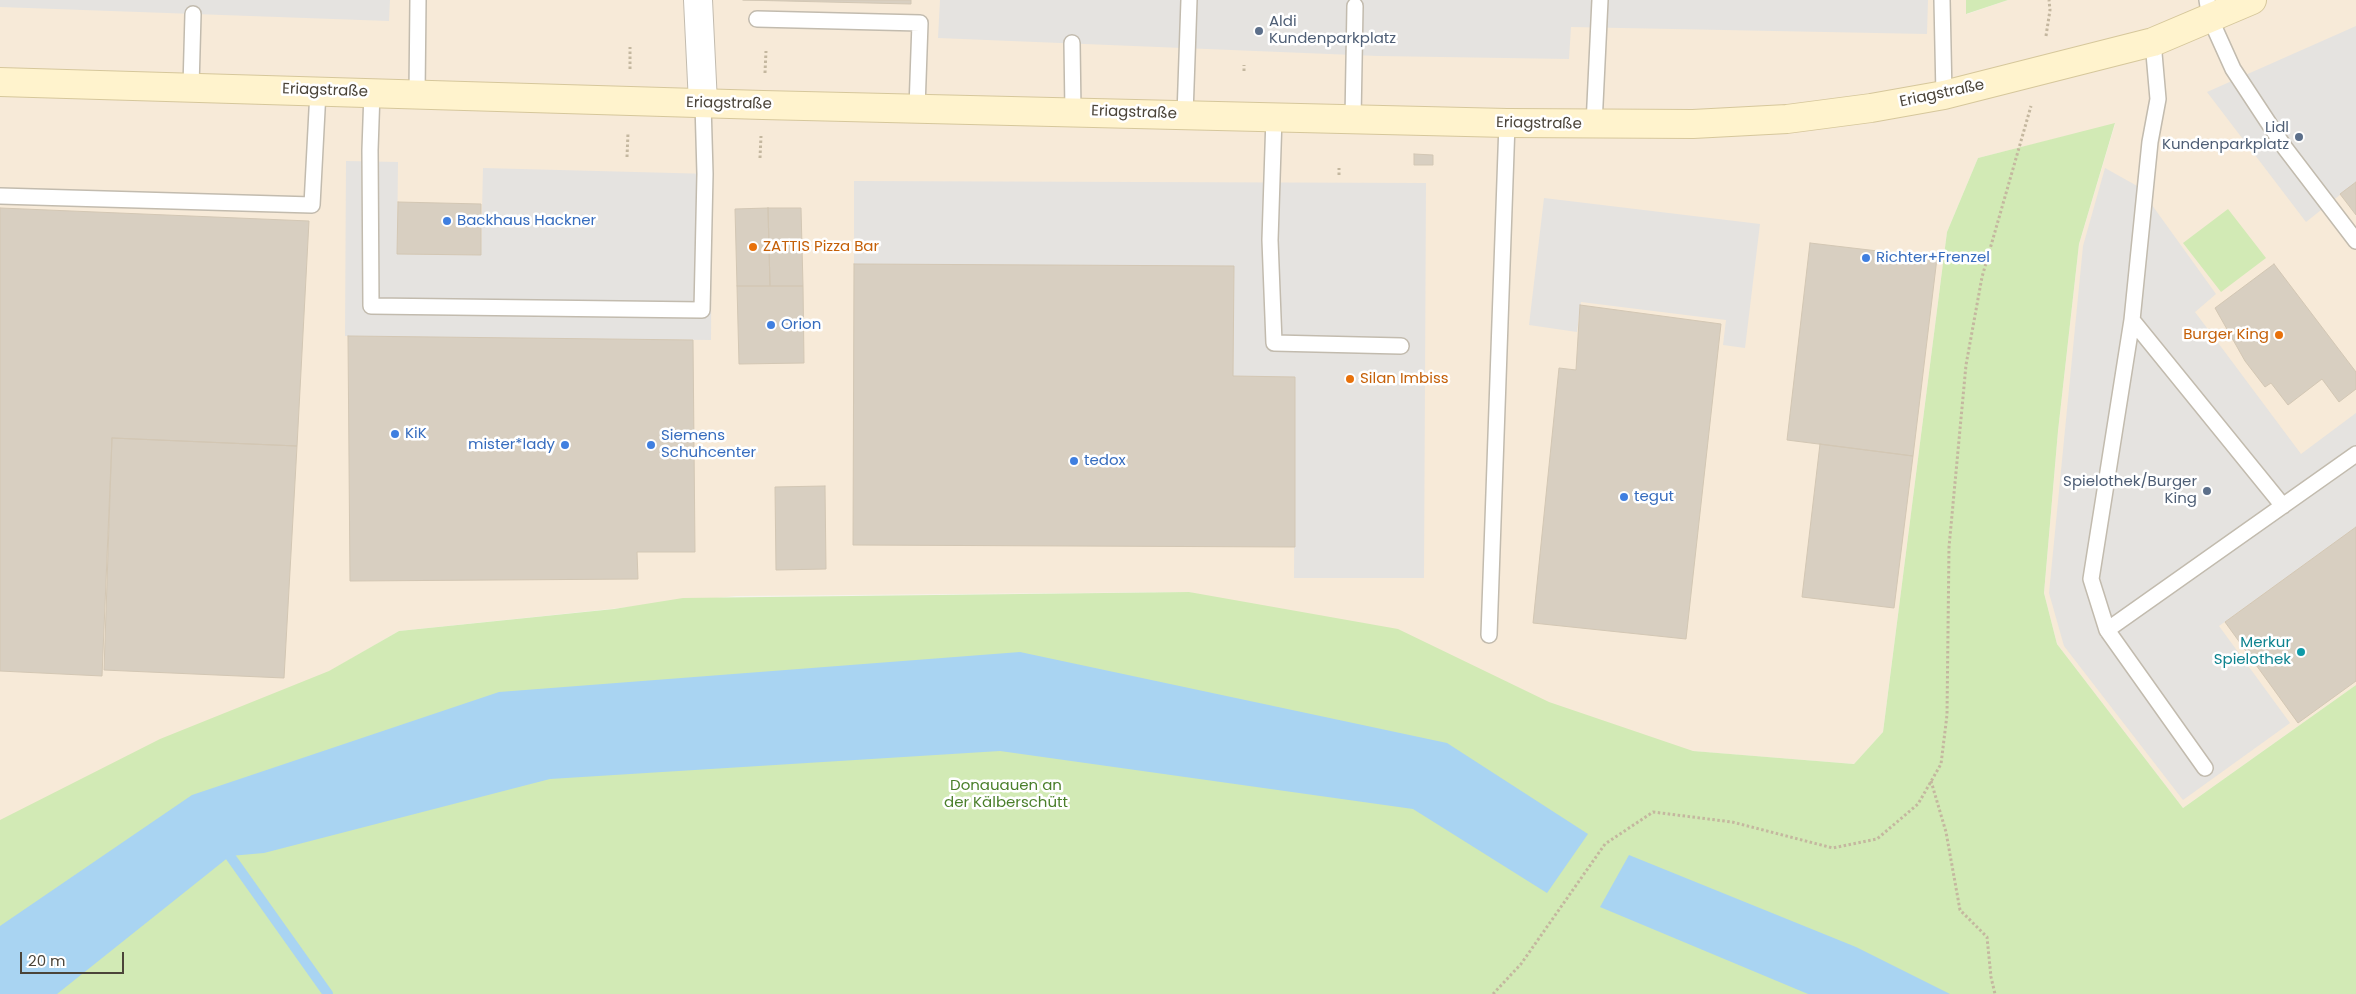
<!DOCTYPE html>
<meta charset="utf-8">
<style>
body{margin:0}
#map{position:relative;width:2356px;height:994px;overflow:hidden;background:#f6f3ec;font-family:Poppins,sans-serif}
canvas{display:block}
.scale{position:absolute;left:20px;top:952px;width:104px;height:22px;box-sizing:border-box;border:2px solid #4b4439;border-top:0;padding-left:6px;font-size:15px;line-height:18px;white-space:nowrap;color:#4b4439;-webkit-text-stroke:4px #fff;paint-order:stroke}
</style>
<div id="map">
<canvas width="2356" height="994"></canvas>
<div class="scale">20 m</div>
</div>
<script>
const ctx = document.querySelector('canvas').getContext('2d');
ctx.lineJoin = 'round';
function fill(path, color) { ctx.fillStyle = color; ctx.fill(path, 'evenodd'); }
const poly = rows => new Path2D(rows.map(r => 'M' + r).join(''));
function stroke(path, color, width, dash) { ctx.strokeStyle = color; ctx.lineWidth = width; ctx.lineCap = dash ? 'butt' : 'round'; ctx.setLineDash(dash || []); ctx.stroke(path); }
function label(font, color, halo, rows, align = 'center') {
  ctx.font = font + ' Poppins,sans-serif'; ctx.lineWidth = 5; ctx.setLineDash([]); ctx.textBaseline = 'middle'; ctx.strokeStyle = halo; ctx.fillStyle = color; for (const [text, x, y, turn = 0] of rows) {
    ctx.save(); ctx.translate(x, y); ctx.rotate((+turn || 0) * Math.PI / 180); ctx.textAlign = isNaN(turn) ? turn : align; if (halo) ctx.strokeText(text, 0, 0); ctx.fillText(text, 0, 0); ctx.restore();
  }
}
fill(poly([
 [0,0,1966,0,1967,14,2008,0,2356,0,2356,685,2183,808,2057,644,2044,593,2058,431,2079,244,2115,124,1978,158,1947,232,1883,732,1854,764,1641,747,1189,592,736,596,399,631,287,696,0,822]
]), '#f7ead8');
fill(poly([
 [1966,0,2008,0,1966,14],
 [2115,123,2079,244,2058,431,2044,593,2057,644,2183,808,2356,685,2356,994,0,994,0,820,160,739,329,671,399,631,614,609,683,598,1189,592,1398,629,1549,702,1693,751,1854,764,1883,732,1947,232,1978,158],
 [2228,209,2266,258,2221,292,2183,243]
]), '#d2eab5');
fill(poly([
 [0,0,390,0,389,21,0,7],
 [940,0,1928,0,1927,34,1571,27,1569,59,1378,56,938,38],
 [2356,26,2356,182,2306,222,2207,92],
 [346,161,398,162,397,254,481,255,483,168,712,174,711,340,345,336],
 [2105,168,2139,187,2216,294,2195,312,2301,454,2356,413,2356,527,2219,626,2290,723,2183,800,2064,646,2049,593,2083,246],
 [854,181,1426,183,1424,578,1294,578,1295,377,1233,376,1234,266,854,264],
 [1544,198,1760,224,1745,348,1723,345,1726,320,1581,302,1577,332,1529,325]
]), '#e5e3e0');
fill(poly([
 [1020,652,1447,743,1588,834,1547,893,1413,809,1000,751,550,779,264,853,230,856,57,994,0,994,0,926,192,795,499,692],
 [1629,855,1856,947,1950,994,1808,994,1600,907]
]), '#a9d4f2');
stroke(poly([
 [230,856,328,994]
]), '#a9d4f2', 10);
const building = poly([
 [743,0,911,0,911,4,743,0],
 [1414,154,1433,155,1433,165,1414,165,1414,154],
 [2356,182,2356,215,2340,194,2356,182],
 [398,202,481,204,481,255,397,254,398,202],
 [0,208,309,221,297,446,112,438,102,676,0,671,0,208],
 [768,208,801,208,803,286,770,286,768,208],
 [768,208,770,286,737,286,735,209,768,208],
 [1810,243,1937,258,1913,456,1787,440,1810,243],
 [854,264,1234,266,1233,376,1295,377,1295,547,853,545,854,264],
 [2274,264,2356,372,2356,389,2339,402,2322,379,2288,405,2271,383,2265,387,2245,361,2215,308,2274,264],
 [737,286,803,286,804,363,739,364,737,286],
 [1580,305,1721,324,1686,639,1533,623,1559,368,1576,370,1580,305],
 [348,336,693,340,695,552,637,552,638,579,350,581,348,336],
 [112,438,297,446,284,678,104,670,112,438],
 [1820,444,1913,456,1894,608,1802,597,1820,444],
 [825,486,826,569,776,570,775,487,825,486],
 [2356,527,2356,681,2298,723,2225,622,2356,527]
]);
fill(building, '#d8cfc1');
stroke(building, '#d3c7b4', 1);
const lane = poly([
 [1942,0,1944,95],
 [2207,0,2210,18,2233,69,2285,148,2356,241],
 [757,19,920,23,917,108],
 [2153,42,2158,99,2150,142,2132,320,2283,506],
 [1072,43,1073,112],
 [191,87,193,14],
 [372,92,370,150,371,306,702,310,705,174,703,103],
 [417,94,418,0],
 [1185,115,1189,0],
 [1274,117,1270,240,1274,343,1401,346],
 [1353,119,1355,6],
 [1594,125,1600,0],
 [0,196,312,205,318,91],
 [2132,320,2091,579,2107,630,2356,454],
 [2107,630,2205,768],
 [1489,635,1507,123]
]);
const street = poly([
 [698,0,703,103]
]);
const secondary = poly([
 [0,82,763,105,1507,123,1693,124,1787,119,1871,108,1944,95,2153,42,2252,0]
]);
stroke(lane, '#c2bbae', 18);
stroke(street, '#c2bbae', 30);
stroke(secondary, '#d6c79b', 30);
stroke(poly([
 [2046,36,2050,10,2049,0],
 [630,69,630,47],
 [1244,71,1244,65],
 [765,73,766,51],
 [627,157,628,133],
 [760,158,761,136],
 [1339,175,1339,168],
 [1931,781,1946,832,1960,910,1987,937,1991,977,1995,994],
 [1493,994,1521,964,1605,844,1653,812,1732,822,1833,848,1877,839,1918,804,1941,764,1947,715,1949,547,1966,365,1982,277,2031,106]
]), '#c4b79f', 3, [2.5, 2.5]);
stroke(lane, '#fff', 15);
stroke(street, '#fff', 28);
stroke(secondary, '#fff3cd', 28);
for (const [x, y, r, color] of [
 [1259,31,5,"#5c6f8a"],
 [2299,137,5,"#5c6f8a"],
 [447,221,5,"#3f7fe0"],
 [753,247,5,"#e8710a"],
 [1866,258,5,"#3f7fe0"],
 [771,325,5,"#3f7fe0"],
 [2279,335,5,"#e8710a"],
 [1350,379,5,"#e8710a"],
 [395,434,5,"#3f7fe0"],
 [565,445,5,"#3f7fe0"],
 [651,445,5,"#3f7fe0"],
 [1074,461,5,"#3f7fe0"],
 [2207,491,5,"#5c6f8a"],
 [1624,497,5,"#3f7fe0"],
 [2301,652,5,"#0f9aa8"]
]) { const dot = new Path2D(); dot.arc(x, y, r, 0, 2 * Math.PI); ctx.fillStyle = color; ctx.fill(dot); stroke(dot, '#fff', 2); }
label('15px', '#4e5e75', '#fff', [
 ["Aldi",1269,22,"left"],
 ["Kundenparkplatz",1269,39,"left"],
 ["Lidl",2289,128],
 ["Kundenparkplatz",2289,145],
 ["Spielothek/Burger",2197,482],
 ["King",2197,499]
], 'right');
label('15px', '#4b4439', '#fff', [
 ["Eriagstraße",325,91,2],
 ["Eriagstraße",1942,94,-12],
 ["Eriagstraße",729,104,1],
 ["Eriagstraße",1134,113,2],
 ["Eriagstraße",1539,124,1]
]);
label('15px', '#366cbe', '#fff', [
 ["Backhaus Hackner",457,221],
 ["Richter+Frenzel",1876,258],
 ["Orion",781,325],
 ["KiK",405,434],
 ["Siemens",661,436],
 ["Schuhcenter",661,453],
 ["mister*lady",555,445,"right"],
 ["tedox",1084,461],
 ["tegut",1634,497]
], 'left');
label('15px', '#c56008', '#fff', [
 ["ZATTIS Pizza Bar",763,247],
 ["Burger King",2269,335,"right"],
 ["Silan Imbiss",1360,379]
], 'left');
label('15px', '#0d838f', '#fff', [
 ["Merkur",2291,643],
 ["Spielothek",2291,660]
], 'right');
label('15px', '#4a7f2a', '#fff', [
 ["Donauauen an",1006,786],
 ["der Kälberschütt",1006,803]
]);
</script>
